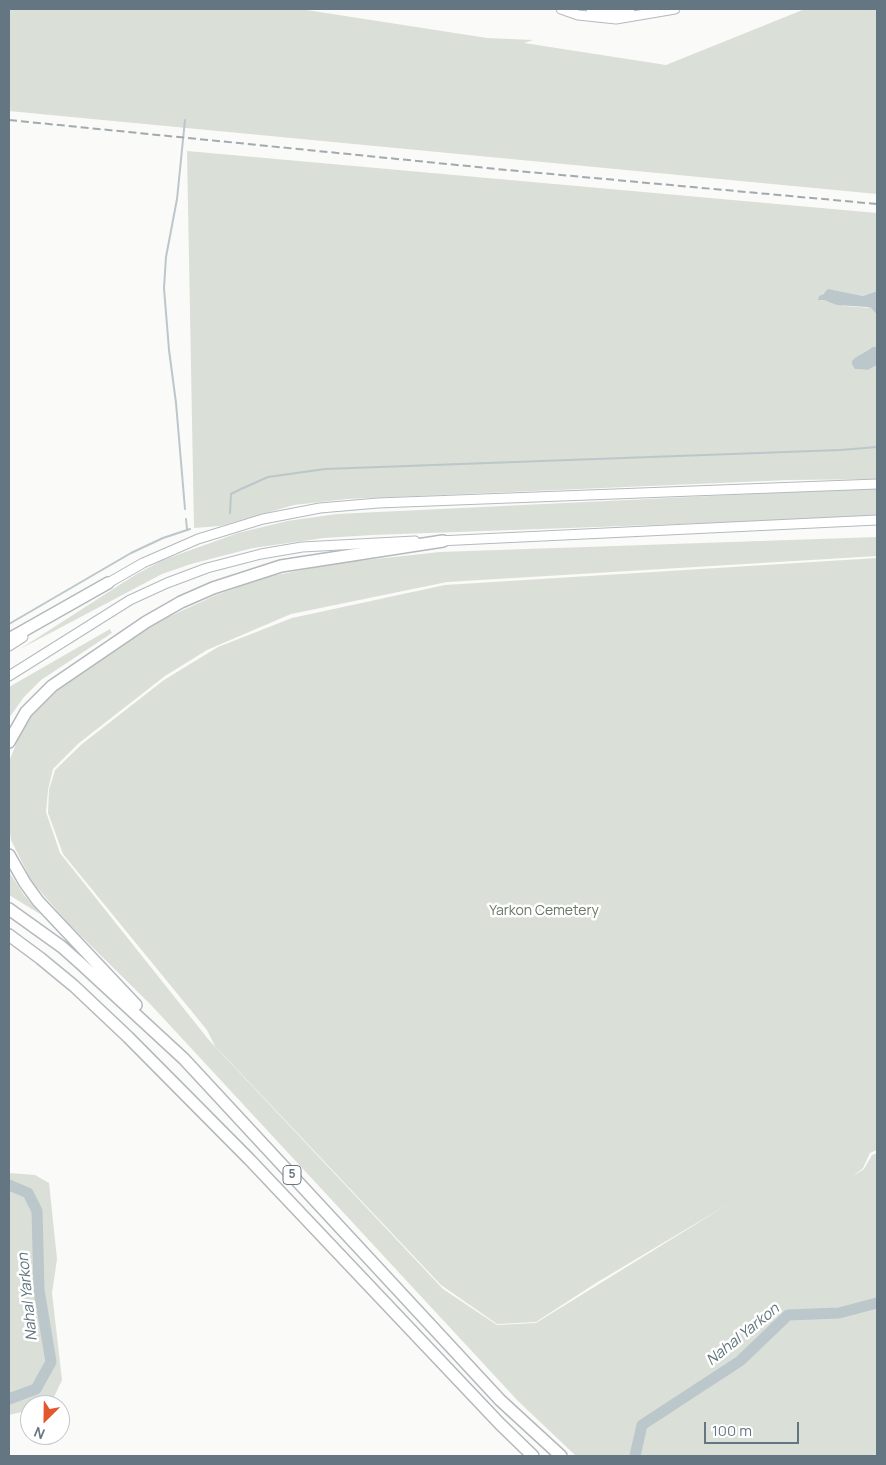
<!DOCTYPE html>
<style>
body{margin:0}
#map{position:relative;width:886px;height:1465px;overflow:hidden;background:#fafaf8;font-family:Manrope,sans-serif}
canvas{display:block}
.frame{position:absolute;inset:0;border:10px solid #657683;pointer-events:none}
.north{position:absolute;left:20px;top:1395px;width:50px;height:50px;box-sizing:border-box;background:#fff;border:1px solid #c1c8cd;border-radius:50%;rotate:203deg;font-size:14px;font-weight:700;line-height:20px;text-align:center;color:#657683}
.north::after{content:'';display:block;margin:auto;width:18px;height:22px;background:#e4572e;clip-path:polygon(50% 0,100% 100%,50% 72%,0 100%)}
.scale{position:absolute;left:704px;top:1422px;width:95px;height:22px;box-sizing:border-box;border:2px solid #657683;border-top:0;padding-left:6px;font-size:15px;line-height:18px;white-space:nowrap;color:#657683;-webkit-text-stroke:4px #fff;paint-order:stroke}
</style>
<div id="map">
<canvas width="886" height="1465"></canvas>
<div class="frame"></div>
<div class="north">N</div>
<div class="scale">100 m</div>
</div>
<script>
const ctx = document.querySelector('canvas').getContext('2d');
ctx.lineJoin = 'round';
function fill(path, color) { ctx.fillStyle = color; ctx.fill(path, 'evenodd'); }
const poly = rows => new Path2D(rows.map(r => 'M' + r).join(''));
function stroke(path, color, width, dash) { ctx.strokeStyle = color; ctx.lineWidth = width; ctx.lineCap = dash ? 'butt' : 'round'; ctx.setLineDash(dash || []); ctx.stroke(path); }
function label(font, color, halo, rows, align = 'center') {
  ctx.font = font + ' Manrope,sans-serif'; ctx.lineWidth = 5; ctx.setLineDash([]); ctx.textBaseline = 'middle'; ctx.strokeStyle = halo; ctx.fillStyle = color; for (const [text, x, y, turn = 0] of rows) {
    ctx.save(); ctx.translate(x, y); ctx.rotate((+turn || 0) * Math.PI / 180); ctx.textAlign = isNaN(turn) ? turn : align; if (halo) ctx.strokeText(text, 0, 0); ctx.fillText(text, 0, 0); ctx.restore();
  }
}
fill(poly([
 [9,9,300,9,487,38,533,40,524,43,666,65,805,9,877,9,877,194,9,111],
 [187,151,877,213,877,291,863,296,832,290,823,293,822,295,824,300,845,306,871,308,877,315,877,347,869,349,856,357,855,369,868,370,877,365,877,479,789,480,347,499,294,505,220,526,194,528],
 [877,488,877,517,372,535,324,538,253,548,191,564,162,574,20,649,135,575,163,560,238,533,287,521,337,514,378,512],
 [877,537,877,556,447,582,291,614,207,650,165,676,79,743,53,769,48,790,46,812,60,853,208,1039,443,1289,497,1325,536,1323,730,1203,596,1283,536,1322,497,1324,441,1285,215,1046,207,1030,63,854,48,813,49,790,55,770,82,744,164,680,218,647,292,618,445,585,877,558,877,1150,870,1153,863,1168,853,1176,864,1169,872,1155,877,1153,877,1456,576,1456,518,1401,152,1006,69,924,32,882,11,840,9,827,10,759,24,724,38,707,63,685,95,662,151,625,216,595,271,576,338,563,440,552],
 [110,629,112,633,41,680,24,697,9,718,9,687],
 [9,872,24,895,40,914,9,895],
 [9,1173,35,1175,49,1183,57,1259,52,1293,62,1380,54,1397,42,1405,30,1405,30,1410,9,1415]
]), '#dadfd7');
fill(poly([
 [828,289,863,296,877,291,877,315,871,308,867,307,837,305,824,300,818,300,819,296,822,295],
 [873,347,877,347,877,365,868,370,855,369,852,364,852,361,856,357]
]), '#bbc7cb');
stroke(poly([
 [185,120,177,199,166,257,164,288,169,350,176,403,185,509],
 [230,513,231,494,241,489,268,477,325,469,840,450,877,447],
 [186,519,187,529],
 [9,624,131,553,163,538,190,529]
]), '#bbc7cb', 2);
stroke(poly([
 [9,1185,28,1193,37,1211,39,1290,51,1362,36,1389,9,1399],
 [635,1456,642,1425,740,1361,788,1315,839,1313,877,1303]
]), '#bbc7cb', 11);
const secondary = poly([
 [561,9,578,15,616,19,675,9],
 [591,9,612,12,630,9],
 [438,541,877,520],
 [103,586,143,563,198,539,263,519,320,508,378,503,877,484],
 [9,646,23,637],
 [9,676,130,600,167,583,207,568,261,554,302,547,415,541]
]);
const motorway = poly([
 [9,639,108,583],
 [9,742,26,712,52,686,146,622,181,602,213,588,281,566,443,541],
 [9,855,25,883,38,901,136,1005],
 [9,909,62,947,80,963,184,1059,500,1400,561,1456],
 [9,935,40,958,74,986,128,1037,250,1160,500,1424,533,1456]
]);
stroke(secondary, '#b3babf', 11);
stroke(motorway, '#b4b9bd', 14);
stroke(secondary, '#fff', 9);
stroke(motorway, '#fff', 11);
stroke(poly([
 [9,120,507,170,877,204]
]), '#a2aab0', 2, [8, 4]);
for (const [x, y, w] of [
 [292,1175,18]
]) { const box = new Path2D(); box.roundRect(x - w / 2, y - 9.5, w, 19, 4); ctx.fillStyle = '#fff'; ctx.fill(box); stroke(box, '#657683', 1); }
label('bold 12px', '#657683', null, [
 ["5",292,1175]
]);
label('14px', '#687a64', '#fff', [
 ["Yarkon Cemetery",544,911]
]);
label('italic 15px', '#60757c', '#fff', [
 ["Nahal Yarkon",28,1297,-96],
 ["Nahal Yarkon",743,1335,-39]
]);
</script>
